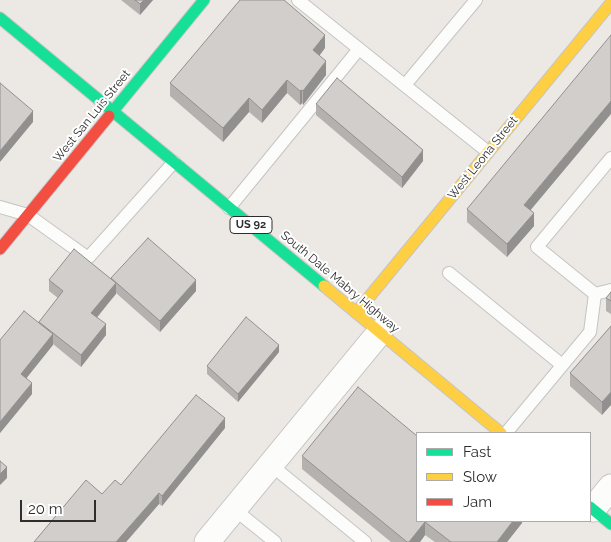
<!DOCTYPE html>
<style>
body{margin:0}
#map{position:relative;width:611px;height:542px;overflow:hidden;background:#ece8e4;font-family:Raleway,sans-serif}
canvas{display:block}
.legend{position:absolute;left:416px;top:432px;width:175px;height:90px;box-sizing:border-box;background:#fff;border:1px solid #ababab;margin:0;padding:6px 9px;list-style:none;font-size:15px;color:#2e2e2e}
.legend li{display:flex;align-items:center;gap:10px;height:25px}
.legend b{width:25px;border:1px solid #ababab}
.scale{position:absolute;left:20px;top:500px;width:76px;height:22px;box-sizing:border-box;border:2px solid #2e2e2e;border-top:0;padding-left:6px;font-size:15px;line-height:18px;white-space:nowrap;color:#2e2e2e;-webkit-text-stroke:4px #fff;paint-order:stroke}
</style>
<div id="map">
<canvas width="611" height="542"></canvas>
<ul class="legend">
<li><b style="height:6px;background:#16e098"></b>Fast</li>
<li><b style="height:6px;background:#ffcf43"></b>Slow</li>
<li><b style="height:6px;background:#f24e42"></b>Jam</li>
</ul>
<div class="scale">20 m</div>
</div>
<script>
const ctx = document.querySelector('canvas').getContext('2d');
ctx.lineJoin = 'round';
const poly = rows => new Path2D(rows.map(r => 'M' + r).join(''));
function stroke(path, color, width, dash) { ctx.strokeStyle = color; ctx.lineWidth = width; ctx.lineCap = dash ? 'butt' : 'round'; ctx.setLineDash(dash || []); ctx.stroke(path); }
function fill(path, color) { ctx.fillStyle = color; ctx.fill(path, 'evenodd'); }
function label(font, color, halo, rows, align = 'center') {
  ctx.font = font + ' Raleway,sans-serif'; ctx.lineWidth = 4; ctx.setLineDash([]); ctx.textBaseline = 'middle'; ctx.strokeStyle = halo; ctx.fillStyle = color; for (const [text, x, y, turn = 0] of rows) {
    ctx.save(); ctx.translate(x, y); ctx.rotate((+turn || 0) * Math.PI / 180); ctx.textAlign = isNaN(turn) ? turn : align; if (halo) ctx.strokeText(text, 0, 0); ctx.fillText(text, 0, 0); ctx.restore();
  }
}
const lane = poly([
 [298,0,488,152],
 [405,85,476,0],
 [0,207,28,215,88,258,174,162],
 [229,208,359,49],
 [449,273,562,365],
 [595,294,537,247,611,158],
 [595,294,611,290],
 [506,433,590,332,595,294],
 [271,465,365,542],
 [234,509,275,542]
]);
const street = poly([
 [593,509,611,487],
 [207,542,380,332]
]);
const fast = poly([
 [0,18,324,286],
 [109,116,204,0],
 [590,507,611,524]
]);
const slow = poly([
 [324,286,501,433],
 [356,313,611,3]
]);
const jam = poly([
 [0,249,109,116]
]);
stroke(lane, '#c5c4c5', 14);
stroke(street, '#c5c4c5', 27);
stroke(fast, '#c5c4c5', 13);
stroke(slow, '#c5c4c5', 13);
stroke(jam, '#c5c4c5', 13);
stroke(lane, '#fcfcfb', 12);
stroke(street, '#fcfcfb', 25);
stroke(fast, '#16e098', 11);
stroke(slow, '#ffcf43', 11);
stroke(jam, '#f24e42', 11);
fill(poly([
 [121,0,153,0,140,15],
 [325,48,319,56,326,75,303,105,302,103,300,105,287,93,262,123,249,112,223,142,170,96,170,83],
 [316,104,423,161,402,188,316,115],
 [467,209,531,210,534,226,507,257,467,222],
 [111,279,196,291,160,332,116,293,97,318,106,335,81,367,53,344,26,378,32,394,0,433,0,340,39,322,58,298,49,291,49,280],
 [611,292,611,314,606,311,606,298],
 [611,326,602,415,570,386,570,373],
 [279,352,238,402,207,374,207,366],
 [225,428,162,506,159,504,126,542,34,542,102,494,121,485],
 [302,456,522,521,522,523,507,542,435,542,425,535,420,542,391,542,302,469]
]), '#b4b1af');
fill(poly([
 [144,0,153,0,140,15,140,4],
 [325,35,325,48,313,64,313,50],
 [326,61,326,75,303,105,303,91],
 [287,80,287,93,262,123,262,110],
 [302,90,302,103,300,105,300,91],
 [249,98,249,112,223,142,223,128],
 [611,101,611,114,524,218,524,205],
 [33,111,33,122,0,162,0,151],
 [423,150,423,161,402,188,402,177],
 [534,213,534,226,507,257,507,244],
 [196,280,196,291,160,332,160,321],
 [116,283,116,294,91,324,91,313],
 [106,324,106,335,81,367,81,355],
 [53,334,53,345,21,385,21,374],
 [279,345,279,352,238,402,238,394],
 [32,383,32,394,0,433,0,422],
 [611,392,611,405,602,415,602,402],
 [225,418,225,428,162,506,162,496],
 [7,467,7,478,0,485,0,474],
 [159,493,159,504,126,542,116,542],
 [513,521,522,521,522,523,507,542,497,542],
 [425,522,425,535,420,542,409,542]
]), '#92908e');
const building = poly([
 [135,0,144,0,140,4,135,0],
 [240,0,284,0,325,35,313,50,326,61,303,91,302,90,300,91,287,80,262,110,249,98,223,128,170,83,240,0],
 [611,35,611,101,524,205,534,213,507,244,467,209,611,35],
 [337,78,423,150,402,177,316,104,337,78],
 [0,83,33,111,0,151,0,83],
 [148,238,196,280,160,321,111,278,148,238],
 [74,249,116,283,91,313,106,324,81,355,39,322,63,291,49,280,74,249],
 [611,292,611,301,606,298,611,292],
 [24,311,53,334,21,374,32,383,0,422,0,340,24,311],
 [246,317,279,345,238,394,207,366,246,317],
 [611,326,611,392,602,402,570,373,611,326],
 [358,387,417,436,417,521,513,521,497,542,451,542,425,522,409,542,407,542,302,456,358,387],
 [196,395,225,418,162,496,159,493,116,542,34,542,86,480,102,494,115,480,121,485,196,395],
 [0,461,7,467,0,474,0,461]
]);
fill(building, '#d1cecb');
stroke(building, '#92908e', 1);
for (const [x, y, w] of [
 [251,225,42]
]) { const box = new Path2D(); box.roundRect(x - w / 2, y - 8.5, w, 17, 4); ctx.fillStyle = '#fff'; ctx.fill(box); stroke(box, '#2e2e2e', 1); }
label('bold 11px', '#2e2e2e', null, [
 ["US 92",251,225]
]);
label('12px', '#2e2e2e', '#fff', [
 ["West San Luis Street",92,116,-51],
 ["West Leona Street",483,158,-51],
 ["South Dale Mabry Highway",340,282,40]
]);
</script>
